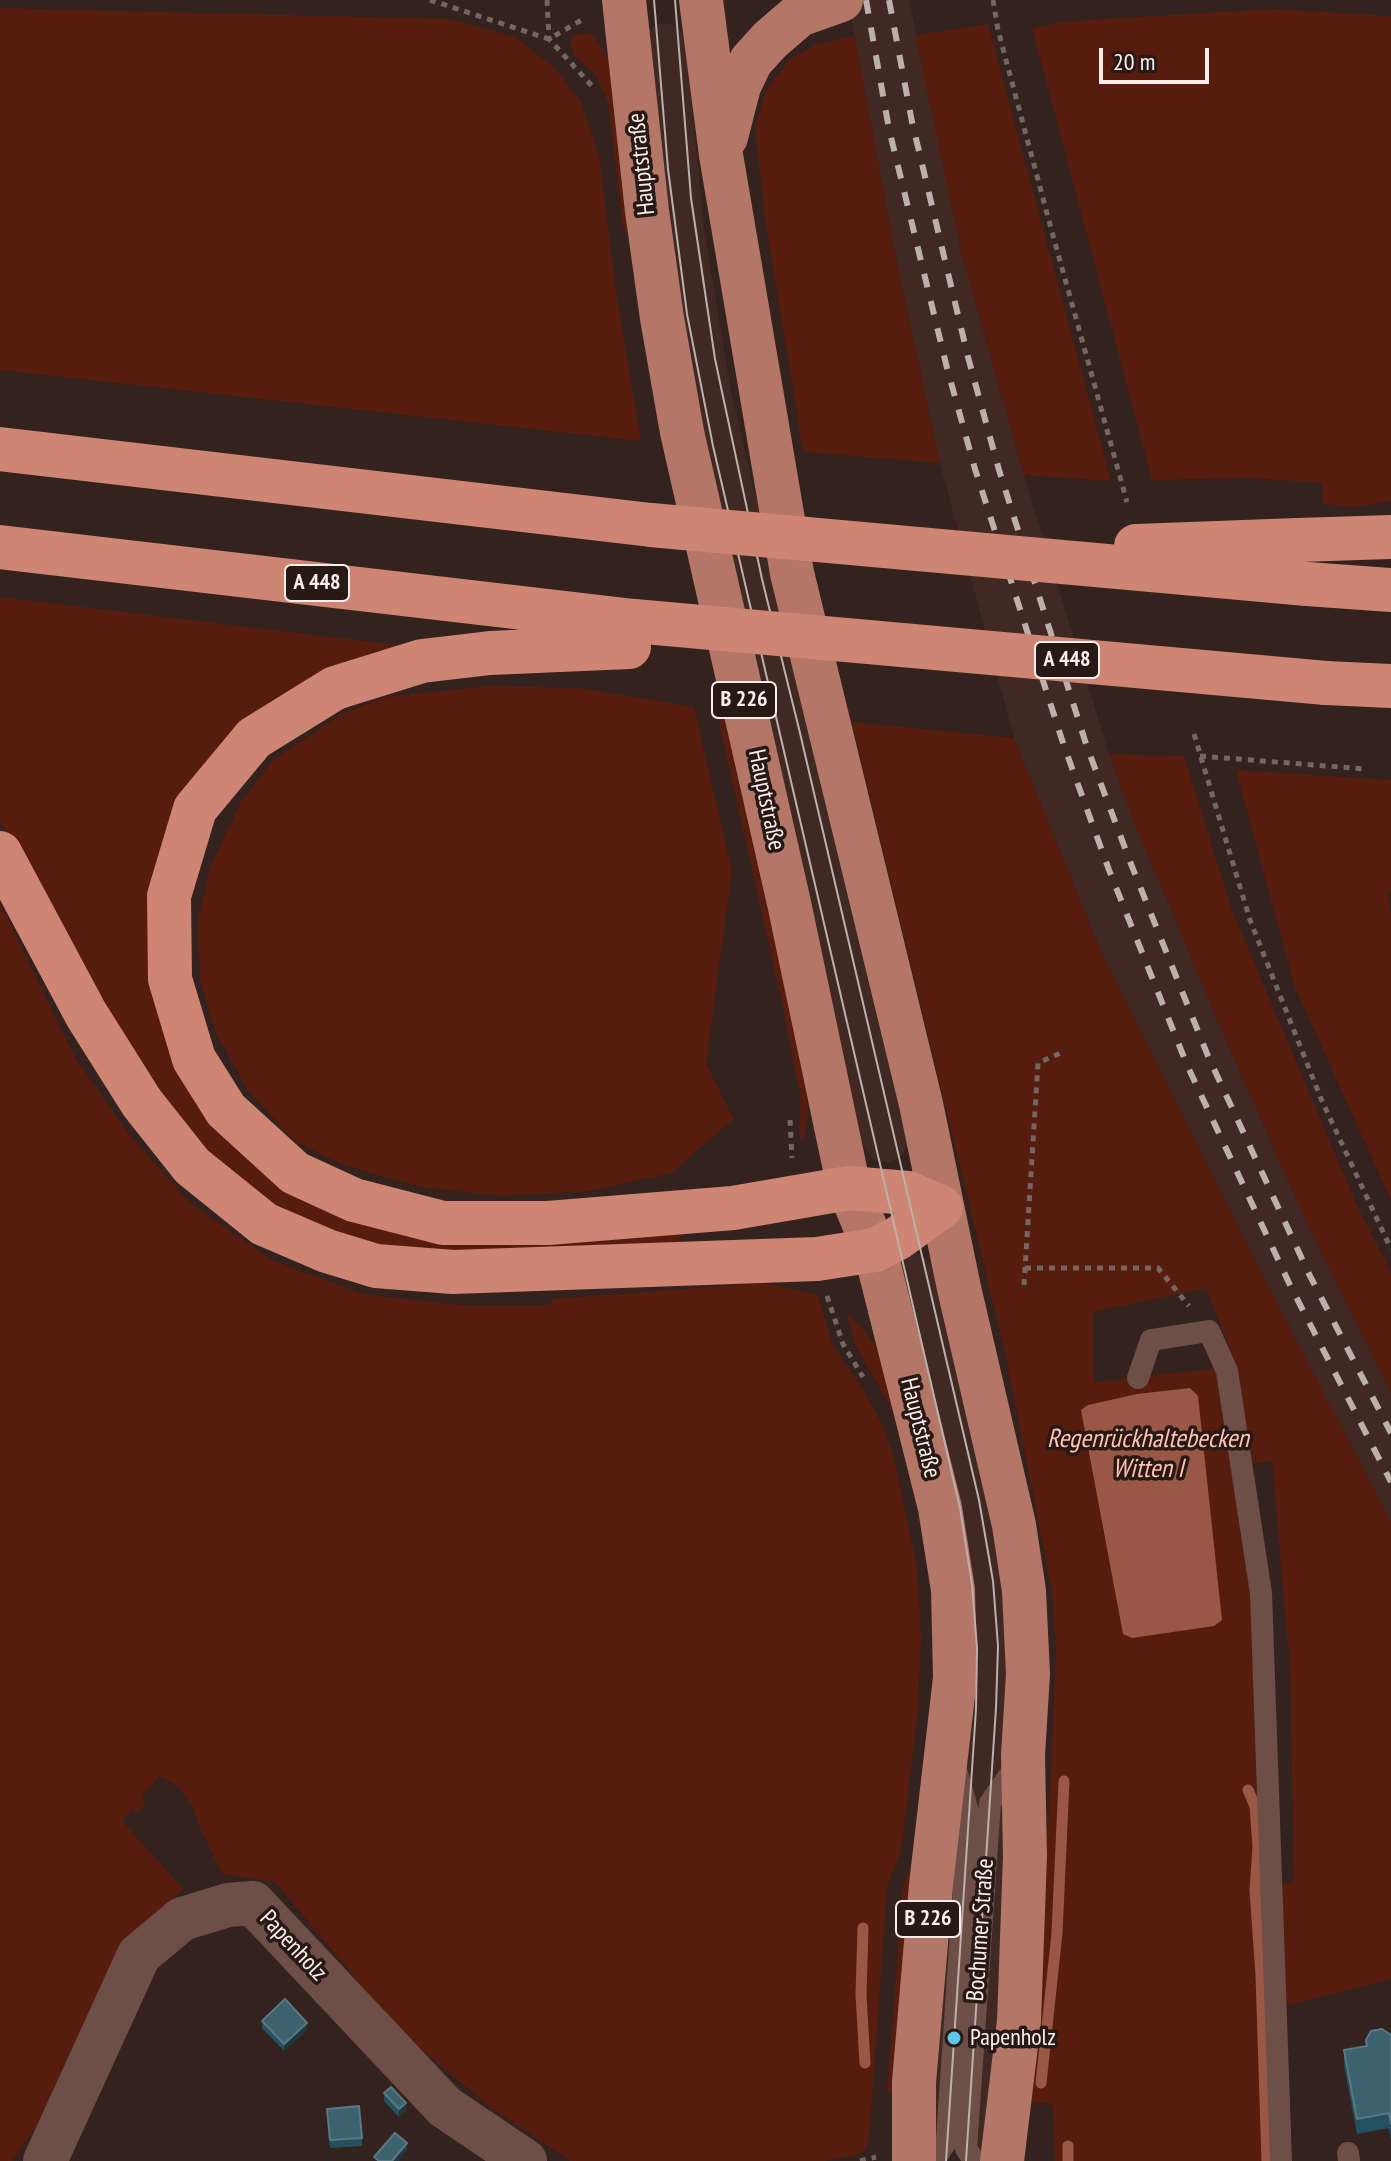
<!DOCTYPE html>
<meta charset="utf-8">
<style>
body{margin:0}
#map{position:relative;width:1391px;height:2161px;overflow:hidden;background:#33221e;font-family:"PT Sans Narrow",sans-serif}
canvas{display:block}
.scale{position:absolute;left:1099px;top:48px;width:110px;height:36px;box-sizing:border-box;border:4px solid #f9eeeb;border-top:0;padding-left:10px;font-size:24px;line-height:28px;white-space:nowrap;color:#f9eeeb;-webkit-text-stroke:6px #281915;paint-order:stroke}
</style>
<div id="map">
<canvas width="1391" height="2161"></canvas>
<div class="scale">20 m</div>
</div>
<script>
const ctx = document.querySelector('canvas').getContext('2d');
ctx.lineJoin = 'round';
function fill(path, color) { ctx.fillStyle = color; ctx.fill(path, 'evenodd'); }
const poly = rows => new Path2D(rows.map(r => 'M' + r).join(''));
function stroke(path, color, width, dash) { ctx.strokeStyle = color; ctx.lineWidth = width; ctx.lineCap = dash ? 'butt' : 'round'; ctx.setLineDash(dash || []); ctx.stroke(path); }
function label(font, color, halo, rows, align = 'center') {
  ctx.font = font + ' "PT Sans Narrow",sans-serif'; ctx.lineWidth = 7; ctx.setLineDash([]); ctx.textBaseline = 'middle'; ctx.strokeStyle = halo; ctx.fillStyle = color; for (const [text, x, y, turn = 0] of rows) {
    ctx.save(); ctx.translate(x, y); ctx.rotate((+turn || 0) * Math.PI / 180); ctx.textAlign = isNaN(turn) ? turn : align; if (halo) ctx.strokeText(text, 0, 0); ctx.fillText(text, 0, 0); ctx.restore();
  }
}
fill(poly([
 [848,0,909,0,962,256,1024,475,1109,754,1134,822,1227,1043,1299,1206,1391,1393,1391,1522,1243,1237,1101,951,1014,738,940,463,895,253],
 [664,23,673,24,685,36,705,235,730,386,865,969,883,1042,899,1090,908,1143,902,1156,888,1163,874,1160,858,1138,687,362,646,33,654,26],
 [918,1253,932,1263,993,1515,1008,1621,1009,1855,990,2130,980,2152,930,2151,956,1765,897,1263,909,1254]
]), '#402923');
fill(poly([
 [0,8,449,19,516,37,555,68,581,102,599,156,617,299,641,441,0,370],
 [1272,9,1391,16,1391,501,1354,507,1323,504,1322,483,1249,478,1152,480,1032,28,1070,21],
 [988,24,1111,481,1024,475,962,256,915,35],
 [591,33,607,56,612,70,623,143,627,233,624,233,608,102,595,74,574,55,571,46,571,40,576,35],
 [855,36,895,253,940,463,803,452,764,211,755,127,766,90,790,59,817,44],
 [0,597,406,646,201,778,167,1034,324,1206,679,1228,680,1247,448,1259,344,1241,280,1217,216,1168,123,1049,0,820],
 [488,686,579,688,694,707,732,871,706,1064,734,1119,671,1173,589,1191,502,1196,420,1187,343,1165,296,1142,248,1091,215,1031,200,979,198,921,210,867,241,802,273,760,342,714,385,697],
 [715,705,723,706,768,900,807,1095,808,1119,803,1142,799,1135,800,1096,781,998],
 [852,722,1014,738,1101,951,1243,1237,1391,1522,1391,1979,1285,2006,1280,1887,1294,1880,1290,1669,1272,1461,1253,1464,1236,1364,1206,1288,1093,1312,1094,1382,1217,1368,1246,1536,1255,1632,1273,2161,1055,2161,1053,2104,1030,2102,1051,1773,1056,1652,1052,1591,1005,1352],
 [1190,1388,1132,1638,1123,1634,1081,1410,1088,1405,1137,1394],
 [1109,754,1184,756,1232,910,1355,1201,1391,1272,1391,1393,1299,1206,1227,1043,1134,822],
 [1236,770,1391,780,1391,893,1388,894,1391,916,1391,1200,1295,988],
 [0,903,76,1059,129,1134,191,1204,274,1261,364,1294,457,1305,549,1305,552,1299,764,1283,818,1295,833,1345,864,1391,882,1424,894,1458,917,1566,921,1638,918,1711,901,1851,887,1887,869,2140,866,2148,859,2155,824,2161,570,2161,485,2103,399,2030,275,1882,222,1874,200,1828,192,1805,175,1784,159,1776,142,1797,146,1803,136,1813,132,1809,122,1821,184,1889,136,1931,53,2104,12,2161,0,2161],
 [846,1312,865,1331,880,1353,892,1378,932,1521,940,1581,943,1642,941,1702,925,1823,903,2095,891,2094,887,2090,903,1885,914,1863,933,1718,936,1648,933,1579,922,1510,905,1441,891,1408,856,1346]
]), '#561d0f');
fill(poly([
 [1190,1388,1198,1396,1222,1620,1214,1626,1132,1638,1123,1634,1081,1410,1088,1405,1137,1394]
]), '#9b5746');
stroke(poly([
 [1248,1790,1255,1806,1258,1847,1255,1890,1261,1975,1267,2161],
 [863,1928,861,1995,865,2063],
 [1041,2083,1057,1933,1064,1781],
 [1068,2146,1068,2161]
]), '#9b5746', 11);
stroke(poly([
 [430,0,549,39,585,18],
 [547,0,549,39,592,86],
 [993,0,998,30,1052,232,1127,502],
 [1194,734,1250,920,1322,1101,1391,1249],
 [1200,756,1365,769],
 [790,1120,792,1158],
 [1025,1268,1158,1268,1189,1306],
 [1024,1285,1038,1063,1065,1051],
 [827,1296,843,1344,863,1377],
 [860,2161,876,2157]
]), '#756662', 5, [6, 6]);
stroke(poly([
 [1138,1378,1151,1340,1209,1331,1227,1371,1261,1593,1281,2161],
 [1348,2153,1349,2161],
 [934,2161,947,2140,969,1815,956,1770],
 [975,2161,966,2149,990,1803,1018,1763]
]), '#6d4f48', 22);
stroke(poly([
 [45,2161,139,1955,182,1919,228,1905,253,1903,445,2107,525,2161]
]), '#6d4f48', 44);
stroke(poly([
 [624,0,647,211,662,318,682,432,789,903,849,1188,875,1250,940,1508,953,1590,955,1678,931,1885,914,2082,914,2161],
 [701,0,721,155,792,573,921,1104,959,1288,1014,1525,1024,1591,1028,1674,1023,1755,1025,1856,1019,2021,1002,2161],
 [726,137,739,86,751,61,770,40,799,15,841,0]
]), '#b37667', 44);
stroke(poly([
 [0,449,651,525],
 [1298,540,1391,537],
 [0,547,634,621],
 [1307,584,1391,590],
 [1326,683,1391,686],
 [0,853,86,1014,142,1103,192,1166,264,1224,327,1251,376,1266,453,1272,817,1259,875,1250,898,1238,941,1207,908,1193,849,1188,733,1208,548,1223,443,1223,354,1200,295,1173,226,1110,194,1059,170,979,169,896,195,809,254,738,335,688,422,661,490,653,629,647]
]), '#ce8573', 44);
stroke(poly([
 [654,0,668,169,687,314,713,446,960,1508,972,1584,977,1648,976,1709,946,2161],
 [675,0,691,198,715,359,762,579,800,733,979,1500,993,1581,998,1646,996,1708,966,2161]
]), '#bcb0ac', 2);
stroke(poly([
 [866,0,889,129,947,368,975,469,1064,746,1109,870,1187,1065,1290,1285,1391,1482],
 [889,0,912,122,968,357,999,470,1087,747,1131,864,1208,1056,1309,1274,1391,1433]
]), '#bcb0ac', 6, [14, 14]);
stroke(poly([
 [651,525,1307,584],
 [1136,546,1298,540],
 [634,621,1326,683]
]), '#ce8573', 44);
fill(poly([
 [262,2021,307,2030,284,2051,262,2028],
 [1391,2038,1391,2139,1389,2128,1357,2134,1344,2065,1344,2050,1366,2046,1366,2040],
 [384,2093,406,2110,399,2117,384,2101],
 [327,2116,362,2138,362,2146,330,2148]
]), '#24515f');
fill(poly([
 [307,2023,307,2030,284,2051,284,2044],
 [406,2103,406,2110,399,2117,399,2109],
 [407,2143,407,2151,399,2161,392,2161]
]), '#20373e');
const building = poly([
 [285,1999,307,2023,284,2044,262,2021,285,1999],
 [1382,2029,1391,2035,1391,2124,1389,2113,1357,2119,1344,2050,1367,2046,1366,2040,1371,2031,1382,2029],
 [391,2087,406,2103,399,2109,384,2093,391,2087],
 [359,2106,362,2138,330,2140,327,2109,359,2106],
 [395,2133,407,2143,392,2161,379,2161,374,2157,395,2133]
]);
fill(building, '#3b626e');
stroke(building, '#597881', 2);
for (const [x, y, r, color] of [
 [954,2038,8,"#5dc7e8"]
]) { const dot = new Path2D(); dot.arc(x, y, r, 0, 2 * Math.PI); ctx.fillStyle = color; ctx.fill(dot); stroke(dot, '#281915', 3); }
for (const [x, y, w] of [
 [317,583,64],
 [1067,660,64],
 [744,700,64],
 [928,1919,64]
]) { const box = new Path2D(); box.roundRect(x - w / 2, y - 18, w, 36, 6); ctx.fillStyle = '#281915'; ctx.fill(box); stroke(box, '#f9eeeb', 2); }
label('bold 22px', '#f9eeeb', null, [
 ["A 448",317,583],
 ["A 448",1067,660],
 ["B 226",744,700],
 ["B 226",928,1919]
]);
label('24px', '#f9eeeb', '#281915', [
 ["Hauptstraße",642,164,-96],
 ["Hauptstraße",766,800,78],
 ["Hauptstraße",920,1428,76],
 ["Bochumer Straße",981,1930,-86],
 ["Papenholz",293,1946,47]
]);
label('24px', '#f9eeeb', '#281915', [
 ["Papenholz",970,2038]
], 'left');
label('italic 26px', '#ffc1b1', '#281915', [
 ["Regenrückhaltebecken",1148,1440],
 ["Witten I",1148,1470]
]);
</script>
